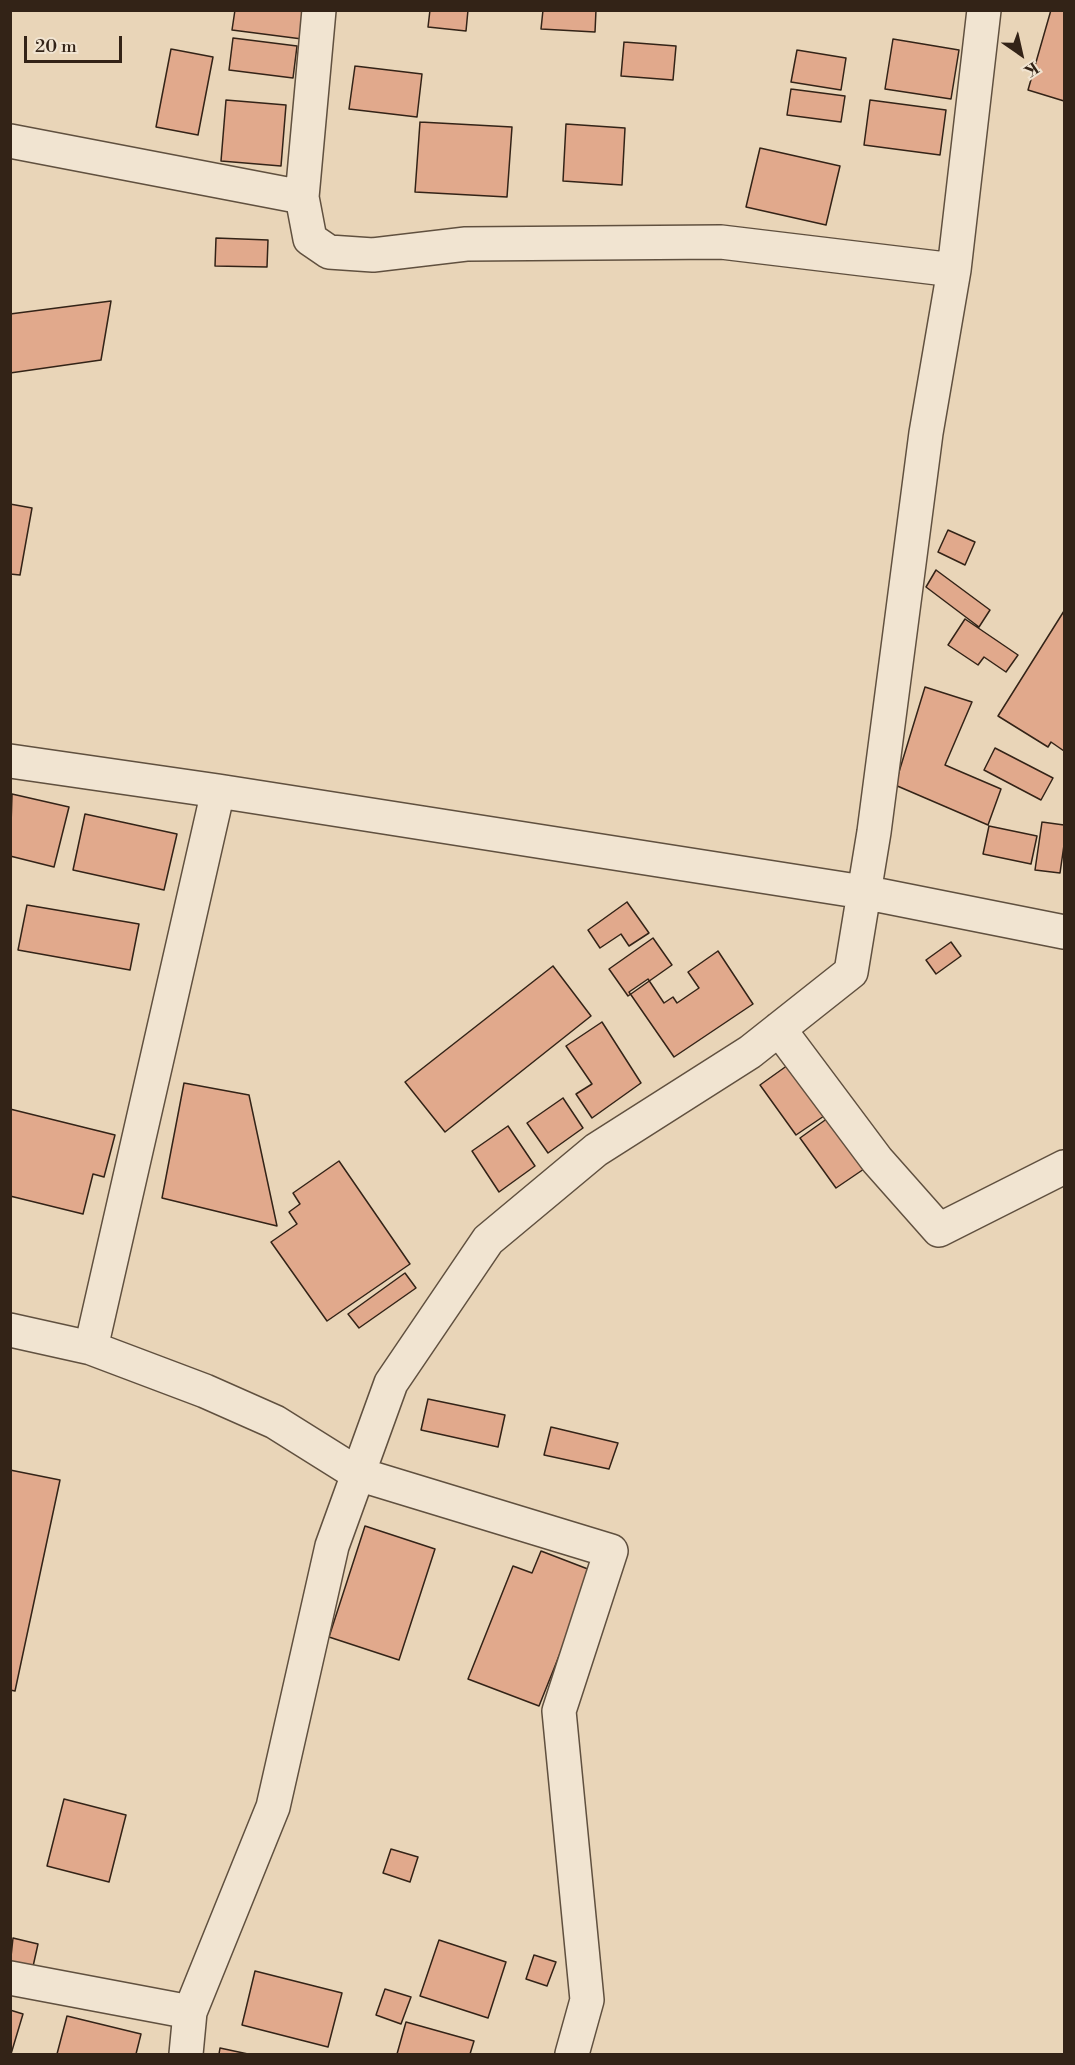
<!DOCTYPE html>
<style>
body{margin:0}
#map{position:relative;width:1075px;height:2065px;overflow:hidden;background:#e9d5b8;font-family:"Libre Bodoni",serif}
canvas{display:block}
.frame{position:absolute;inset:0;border:12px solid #332317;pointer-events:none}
.north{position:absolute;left:991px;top:24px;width:60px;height:60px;-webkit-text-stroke:4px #f1e4d1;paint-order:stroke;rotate:146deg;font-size:16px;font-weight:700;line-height:24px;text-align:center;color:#332317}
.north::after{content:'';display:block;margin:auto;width:21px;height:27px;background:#332317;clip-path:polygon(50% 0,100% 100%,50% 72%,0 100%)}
.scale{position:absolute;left:24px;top:36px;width:98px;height:27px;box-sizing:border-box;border:3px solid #332317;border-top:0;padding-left:8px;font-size:18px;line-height:21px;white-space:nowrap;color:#332317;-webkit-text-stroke:4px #f1e4d1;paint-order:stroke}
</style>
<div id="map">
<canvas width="1075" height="2065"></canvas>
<div class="frame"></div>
<div class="north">K</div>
<div class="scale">20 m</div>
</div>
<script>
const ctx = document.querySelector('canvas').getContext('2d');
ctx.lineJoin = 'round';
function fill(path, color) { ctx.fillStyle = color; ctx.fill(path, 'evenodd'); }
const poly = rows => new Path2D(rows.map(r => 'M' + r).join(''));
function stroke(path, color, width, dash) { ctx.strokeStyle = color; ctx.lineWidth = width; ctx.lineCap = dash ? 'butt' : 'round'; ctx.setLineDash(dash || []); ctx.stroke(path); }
const building = poly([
 [235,10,305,10,302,39,232,30,235,10],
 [430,10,468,10,466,31,428,27,430,10],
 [543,10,596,10,595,32,541,29,543,10],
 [1051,10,1064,10,1064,101,1028,90,1051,10],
 [233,38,297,46,293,78,229,70,233,38],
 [893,39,959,50,951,99,885,89,893,39],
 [624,42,676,46,673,80,621,76,624,42],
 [171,49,213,57,198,135,156,127,171,49],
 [797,50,846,58,841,90,791,82,797,50],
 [355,66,422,74,417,117,349,109,355,66],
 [791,89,845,96,841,122,787,115,791,89],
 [226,100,286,105,281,166,221,161,226,100],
 [870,100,946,110,940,155,864,145,870,100],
 [420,122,512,127,507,197,415,192,420,122],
 [566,124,625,128,622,185,563,181,566,124],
 [760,148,840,166,826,225,746,207,760,148],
 [216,238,268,240,267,267,215,266,216,238],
 [111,301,101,360,10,373,10,314,111,301],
 [10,504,32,508,20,575,10,574,10,504],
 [948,530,975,542,965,565,938,552,948,530],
 [936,570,990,610,979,627,926,587,936,570],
 [1064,611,1064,751,1051,742,1048,747,998,716,1064,611],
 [965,619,1018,655,1006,672,984,657,978,665,948,645,965,619],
 [925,687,972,702,945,765,1001,789,988,825,895,785,925,687],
 [995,748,1053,778,1041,800,984,770,995,748],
 [12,794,69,807,54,867,10,856,12,794],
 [85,814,177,834,164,890,73,870,85,814],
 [1042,822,1064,825,1064,845,1060,873,1035,870,1042,822],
 [989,826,1037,836,1031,864,983,854,989,826],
 [627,902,649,933,629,946,621,934,600,948,588,930,627,902],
 [27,905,139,924,130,970,18,950,27,905],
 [653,938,672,965,628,996,609,969,653,938],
 [951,942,961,956,936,974,926,960,951,942],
 [718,951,753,1004,674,1057,629,992,648,979,664,1003,673,997,677,1003,699,988,688,972,718,951],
 [553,966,591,1016,445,1132,405,1082,553,966],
 [602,1022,641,1083,592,1118,576,1094,592,1084,566,1046,602,1022],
 [788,1065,824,1116,796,1135,760,1085,788,1065],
 [184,1083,249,1095,277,1226,162,1198,184,1083],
 [563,1098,583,1128,548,1153,527,1123,563,1098],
 [10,1109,115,1135,104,1177,93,1174,83,1214,10,1196,10,1109],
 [828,1118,864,1169,836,1188,800,1138,828,1118],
 [508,1126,535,1166,499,1192,472,1151,508,1126],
 [339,1161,410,1264,327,1321,271,1242,297,1224,289,1212,300,1204,293,1193,339,1161],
 [405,1273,416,1288,359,1328,348,1314,405,1273],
 [428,1399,505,1415,498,1447,421,1430,428,1399],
 [551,1427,618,1443,609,1469,544,1455,551,1427],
 [10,1470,60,1480,15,1691,10,1690,10,1470],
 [365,1526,435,1549,399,1660,329,1637,365,1526],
 [541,1551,593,1571,539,1706,468,1679,513,1566,532,1573,541,1551],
 [64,1799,126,1815,109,1882,47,1866,64,1799],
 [391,1849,418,1857,410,1882,383,1873,391,1849],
 [13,1938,38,1944,32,1971,10,1966,13,1938],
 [439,1940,506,1962,488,2018,420,1996,439,1940],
 [534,1955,556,1962,547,1986,526,1979,534,1955],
 [255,1971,342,1993,328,2047,242,2025,255,1971],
 [385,1989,411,1997,401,2024,376,2015,385,1989],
 [10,2010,23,2014,11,2054,10,2054,10,2010],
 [67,2016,141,2034,136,2054,57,2054,67,2016],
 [406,2022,474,2041,470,2054,397,2054,406,2022],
 [220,2048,248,2054,219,2054,220,2048]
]);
fill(building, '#e1a98c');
stroke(building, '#332317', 1.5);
const street = poly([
 [319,10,302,197,310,239,329,252,373,255,466,244,721,242,954,270],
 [10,141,302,197],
 [10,761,218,791,863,892,1064,932],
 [779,1029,877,1160,939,1230,1064,1167],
 [10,1330,91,1348,205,1391,275,1422,358,1474,611,1551,559,1711,587,2000,572,2054],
 [91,1348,218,791],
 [10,1978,190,2012],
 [186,2054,190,2012,273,1807,332,1546,391,1383,488,1240,596,1150,750,1052,851,972,874,832,926,433,954,270,984,10]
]);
stroke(street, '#60503f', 36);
stroke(street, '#f1e4d1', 33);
</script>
